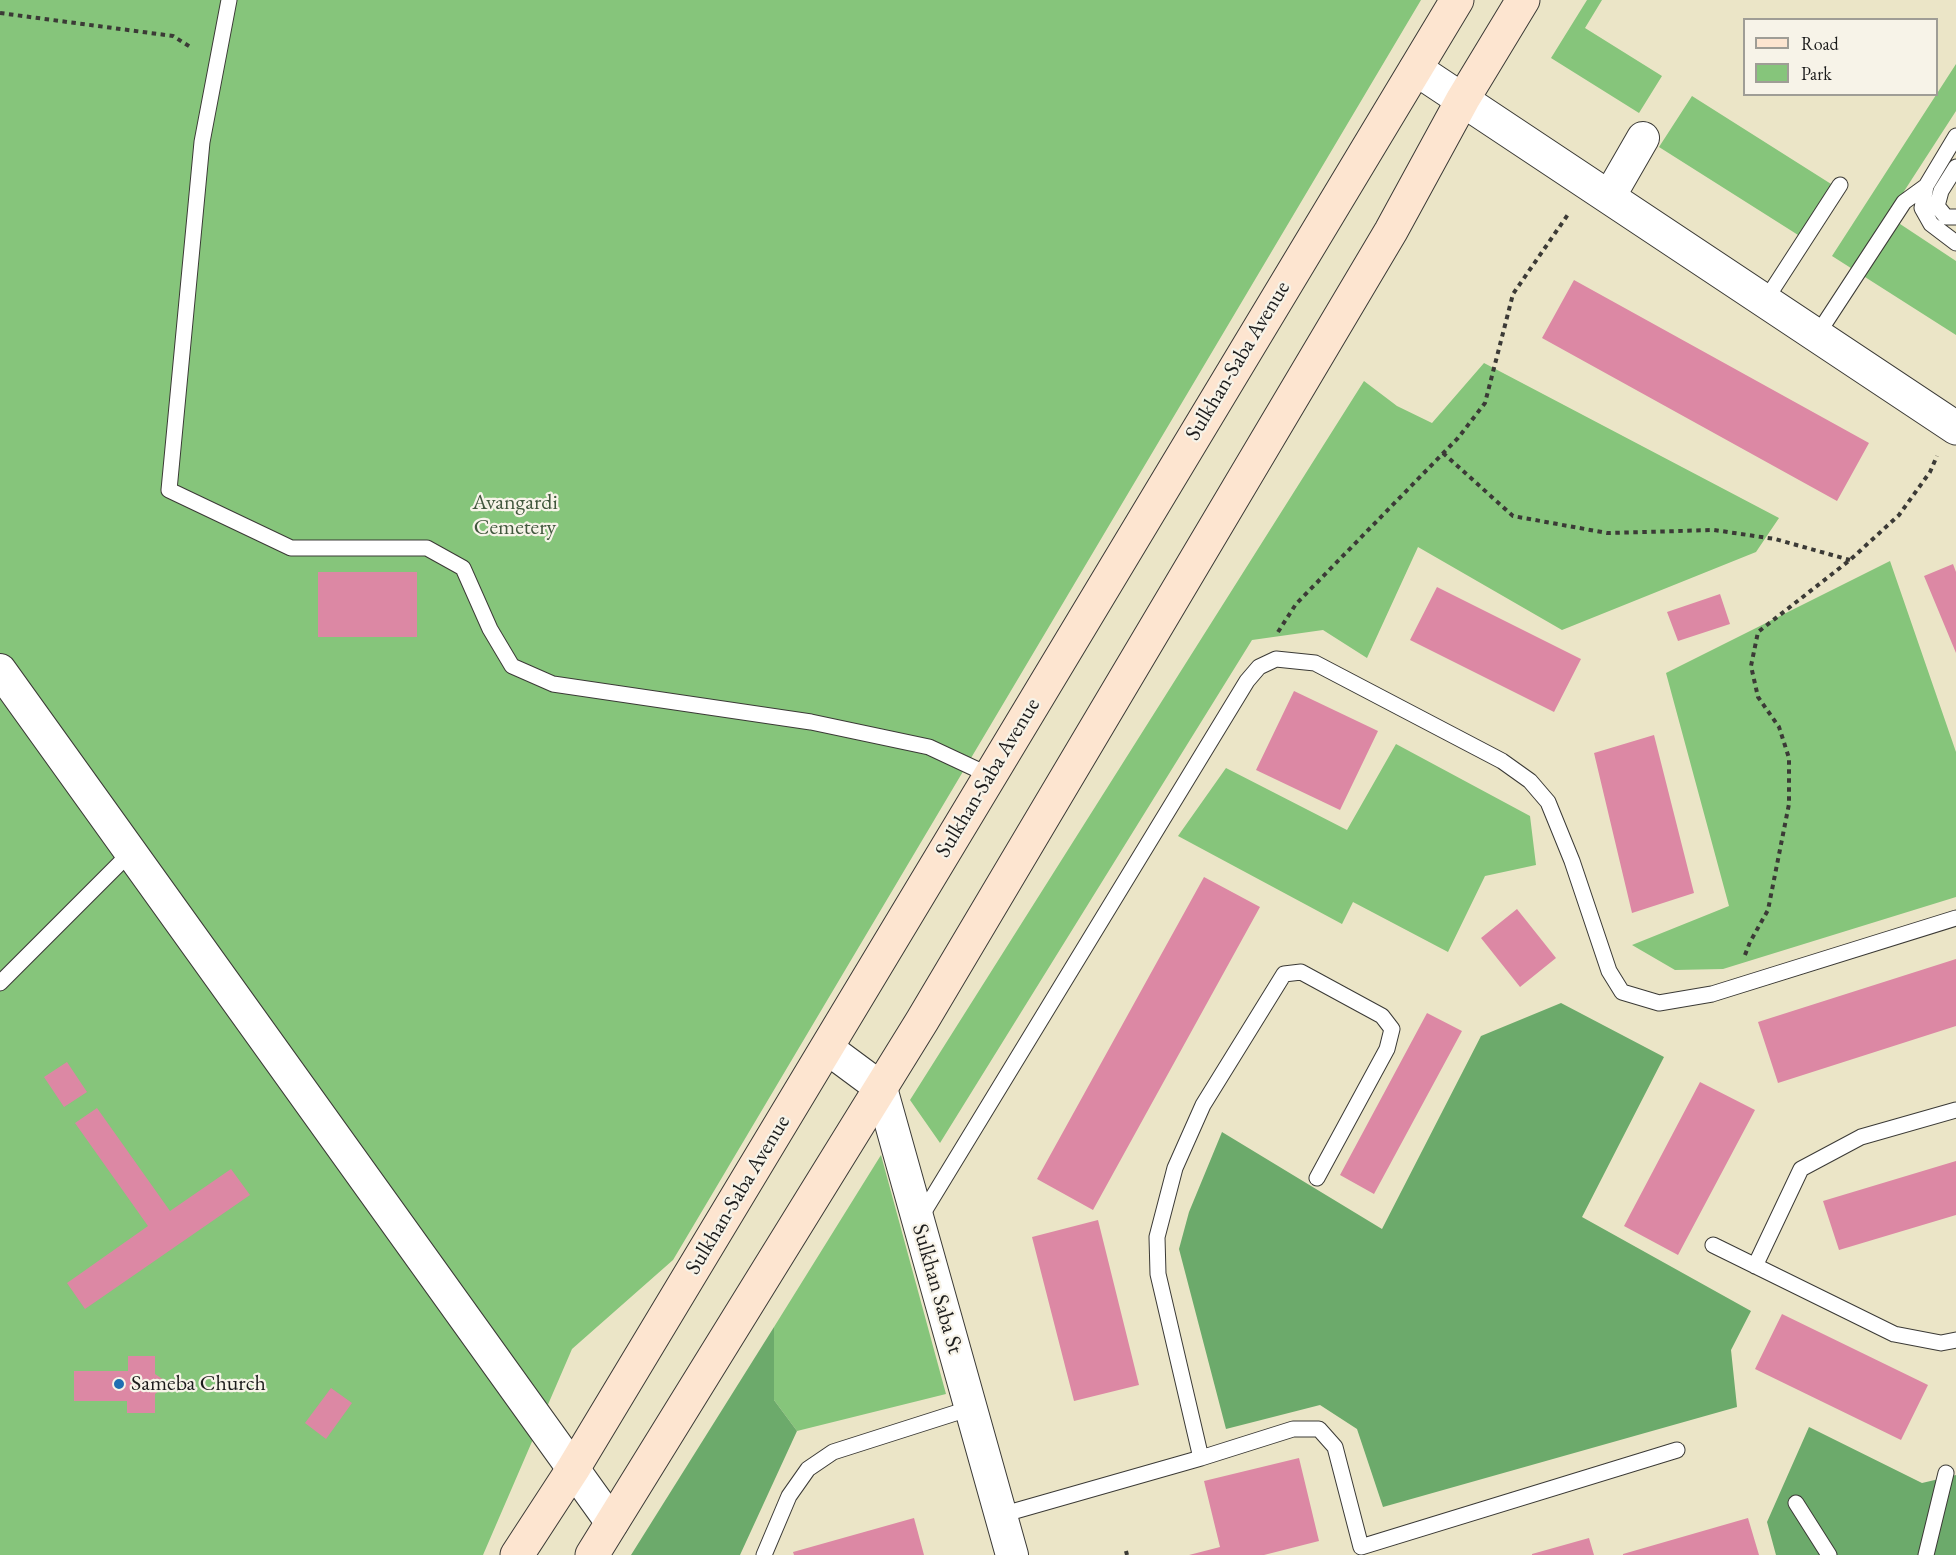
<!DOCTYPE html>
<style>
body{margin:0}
#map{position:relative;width:1956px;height:1555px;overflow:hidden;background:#ebe5c7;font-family:"EB Garamond",serif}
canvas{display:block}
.legend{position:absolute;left:1743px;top:18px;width:195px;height:78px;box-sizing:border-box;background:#f7f3e8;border:2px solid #9f9d96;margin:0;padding:8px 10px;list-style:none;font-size:18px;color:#1c1c1c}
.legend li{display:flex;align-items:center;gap:12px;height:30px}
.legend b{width:30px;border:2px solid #9f9d96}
</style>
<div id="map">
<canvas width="1956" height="1555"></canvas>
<ul class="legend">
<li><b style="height:8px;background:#fde5d0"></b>Road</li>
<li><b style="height:16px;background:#86c57b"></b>Park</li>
</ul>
</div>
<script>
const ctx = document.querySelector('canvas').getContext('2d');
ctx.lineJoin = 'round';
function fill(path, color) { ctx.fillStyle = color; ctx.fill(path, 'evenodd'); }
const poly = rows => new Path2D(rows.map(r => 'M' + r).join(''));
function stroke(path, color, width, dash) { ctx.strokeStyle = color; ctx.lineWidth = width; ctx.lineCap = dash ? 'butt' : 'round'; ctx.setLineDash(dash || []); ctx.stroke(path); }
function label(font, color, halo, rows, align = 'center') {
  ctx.font = font + ' "EB Garamond",serif'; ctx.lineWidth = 4.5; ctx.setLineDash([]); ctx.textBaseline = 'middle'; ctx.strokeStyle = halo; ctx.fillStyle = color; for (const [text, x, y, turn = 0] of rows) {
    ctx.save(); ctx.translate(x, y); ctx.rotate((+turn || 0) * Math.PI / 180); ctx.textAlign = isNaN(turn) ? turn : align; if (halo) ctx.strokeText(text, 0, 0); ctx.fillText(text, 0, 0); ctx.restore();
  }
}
fill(poly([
 [0,0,1421,0,673,1260,572,1349,483,1555,0,1555],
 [1587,0,1602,0,1585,28,1662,76,1639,113,1551,58],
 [1956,64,1956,111,1888,216,1956,261,1956,335,1832,256],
 [1692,96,1839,189,1806,240,1659,147],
 [1484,363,1779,518,1756,552,1562,630,1418,547,1367,658,1323,630,1252,640,940,1143,910,1100,1364,381,1397,406,1432,423],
 [1890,561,1956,752,1956,897,1723,969,1675,970,1632,945,1729,906,1666,673],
 [1396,744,1530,816,1536,865,1485,876,1448,952,1353,902,1342,924,1178,836,1226,768,1347,830],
 [881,1155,946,1394,797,1431,774,1400,774,1327]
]), '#86c57b');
fill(poly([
 [1561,1003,1664,1057,1582,1217,1751,1311,1731,1350,1737,1407,1383,1507,1357,1429,1320,1405,1226,1429,1179,1249,1189,1212,1222,1132,1382,1229,1481,1036],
 [774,1327,774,1400,797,1431,740,1555,631,1555],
 [1809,1427,1922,1483,1956,1475,1956,1555,1776,1555,1767,1522]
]), '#6caa6b');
fill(poly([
 [1574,280,1869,443,1837,501,1542,338],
 [1953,564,1956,572,1956,653,1924,576],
 [318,572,417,572,417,637,318,637],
 [1437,587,1581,659,1554,712,1410,640],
 [1720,594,1730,624,1678,641,1667,612],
 [1294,691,1378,731,1340,810,1256,770],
 [1654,735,1694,893,1632,913,1594,753],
 [1204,877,1260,907,1093,1210,1037,1179],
 [1517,909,1556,958,1520,987,1481,938],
 [1956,959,1956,1026,1778,1083,1758,1022],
 [1427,1013,1462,1031,1374,1194,1340,1175],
 [67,1062,87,1092,64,1107,44,1077],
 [1700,1082,1755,1110,1678,1255,1624,1226],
 [97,1108,170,1211,231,1169,250,1195,85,1309,67,1283,148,1226,75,1123],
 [1956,1161,1956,1215,1839,1250,1823,1201],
 [1098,1220,1139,1385,1074,1401,1032,1237],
 [1782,1314,1928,1385,1901,1440,1755,1369],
 [128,1356,155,1356,155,1374,164,1380,164,1387,155,1394,155,1413,127,1413,127,1401,74,1401,74,1371,128,1371],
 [331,1388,352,1403,326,1439,305,1423],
 [1299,1458,1319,1541,1264,1555,1189,1555,1220,1547,1204,1481],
 [914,1518,924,1555,794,1555,793,1552],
 [1748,1518,1759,1555,1623,1555,1623,1554],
 [1589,1538,1594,1555,1532,1555,1532,1554]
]), '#dc88a4');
const service = poly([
 [229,0,202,142,169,490,291,548,427,548,463,568,490,629,512,666,553,684,811,722,929,747,991,776],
 [1956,136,1926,186,1922,208,1931,224,1956,243],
 [1956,167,1941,191,1937,206,1946,217,1956,217],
 [1765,301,1840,185],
 [1817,335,1904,202,1926,186],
 [0,983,131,852],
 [920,1218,1247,681,1259,667,1276,659,1315,663,1502,761,1530,781,1548,802,1572,861,1609,971,1622,992,1659,1003,1712,994,1956,918],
 [1713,1245,1894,1334,1941,1343,1956,1340],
 [1755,1266,1801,1169,1861,1137,1956,1110],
 [1201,1458,1293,1429,1319,1429,1335,1447,1361,1547,1677,1450],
 [1796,1503,1829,1555],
 [1001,1515,1201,1458,1158,1274,1157,1237,1175,1168,1203,1105,1284,974,1301,972,1382,1016,1392,1029,1387,1049,1317,1178],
 [764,1555,789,1496,808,1469,833,1452,971,1408],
 [1926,1555,1946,1473]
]);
const minor = poly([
 [1609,197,1643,138],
 [0,670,612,1523],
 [827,1048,881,1088,1012,1555]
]);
const tertiary = poly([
 [1416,69,1956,428]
]);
const secondary = poly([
 [517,1555,573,1469,1457,0],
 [592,1555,922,1021,1391,231,1463,99,1523,0]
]);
stroke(service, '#3b3a36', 17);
stroke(minor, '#3b3a36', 34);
stroke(tertiary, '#3b3a36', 35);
stroke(secondary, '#3b3a36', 35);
stroke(poly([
 [0,13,173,36,192,48],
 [1443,453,1513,516,1607,533,1714,530,1775,539,1850,560],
 [1278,632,1296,604,1458,438,1485,403,1513,294,1569,213],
 [1745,955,1750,942,1768,910,1789,804,1789,758,1779,727,1758,697,1751,666,1758,632,1850,560,1899,515,1930,472,1937,456],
 [1126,1551,1127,1555]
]), '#3b3a36', 4, [4.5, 4.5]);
stroke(service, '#fff', 15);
stroke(minor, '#fff', 32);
stroke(tertiary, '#fff', 33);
stroke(secondary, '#fde5d0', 33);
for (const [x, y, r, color] of [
 [119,1384,6,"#1f6fb2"]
]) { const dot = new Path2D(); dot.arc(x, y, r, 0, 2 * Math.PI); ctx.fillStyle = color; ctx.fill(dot); stroke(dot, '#f7f3e8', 2); }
label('22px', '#1c1c1c', '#f7f3e8', [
 ["Sulkhan-Saba Avenue",1238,361,-59],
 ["Sulkhan-Saba Avenue",988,778,-59],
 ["Sulkhan-Saba Avenue",738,1195,-59],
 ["Sulkhan Saba St",937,1289,74]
]);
label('22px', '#41573d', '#f7f3e8', [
 ["Avangardi",515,503],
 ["Cemetery",515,528]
]);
label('22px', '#1c1c1c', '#f7f3e8', [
 ["Sameba Church",131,1384]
], 'left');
</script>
